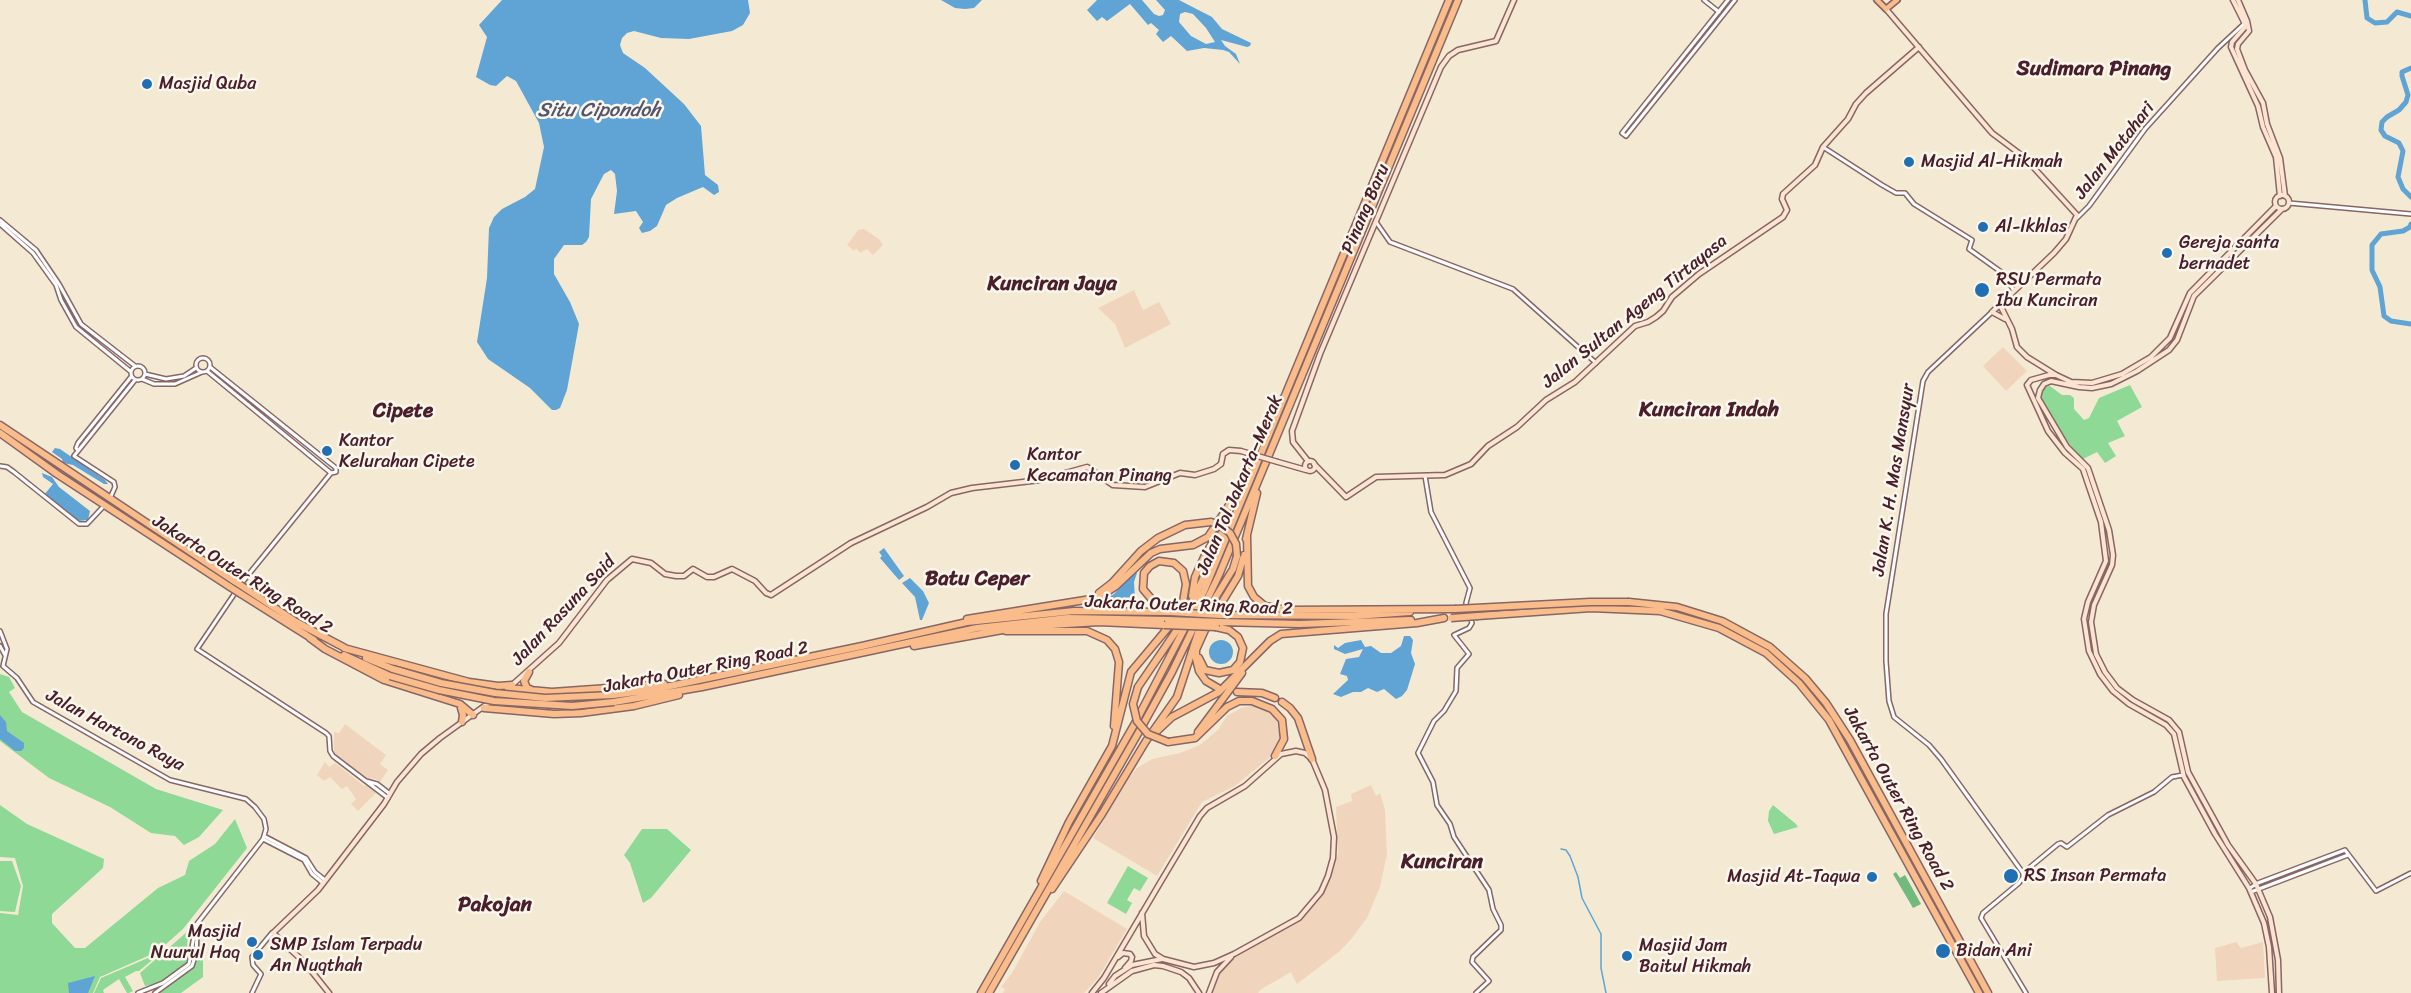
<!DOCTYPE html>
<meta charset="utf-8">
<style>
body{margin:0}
canvas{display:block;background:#f4ead3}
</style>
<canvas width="2411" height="993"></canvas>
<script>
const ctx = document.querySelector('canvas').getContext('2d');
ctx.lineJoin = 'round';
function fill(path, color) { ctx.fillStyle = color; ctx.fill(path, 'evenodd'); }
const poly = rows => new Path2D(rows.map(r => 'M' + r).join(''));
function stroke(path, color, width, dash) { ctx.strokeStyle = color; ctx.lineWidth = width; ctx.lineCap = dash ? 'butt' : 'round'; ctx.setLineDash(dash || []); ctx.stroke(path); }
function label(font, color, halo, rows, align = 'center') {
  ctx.font = font + ' Sriracha,sans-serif'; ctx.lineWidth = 5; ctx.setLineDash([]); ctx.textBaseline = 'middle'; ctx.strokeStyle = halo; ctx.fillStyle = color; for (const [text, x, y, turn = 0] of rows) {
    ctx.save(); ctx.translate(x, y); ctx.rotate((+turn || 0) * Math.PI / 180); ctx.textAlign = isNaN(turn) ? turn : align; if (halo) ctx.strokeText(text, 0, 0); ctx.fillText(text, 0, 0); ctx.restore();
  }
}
fill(poly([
 [864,229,879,239,883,245,873,255,867,249,860,253,856,248,854,251,847,245,858,230],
 [1134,290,1143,310,1159,302,1171,324,1125,348,1115,324,1098,308],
 [2003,347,2027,371,2006,391,1983,366],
 [1250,706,1257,706,1276,717,1280,737,1278,746,1268,759,1235,786,1202,802,1157,876,1093,838,1128,779,1137,768,1152,759,1180,753,1200,745,1218,730,1227,716,1241,708],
 [345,724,386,755,380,764,388,770,380,782,376,779,364,778,334,754,334,732,339,733],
 [325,762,329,767,335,763,363,785,370,787,377,792,358,811,351,804,356,799,347,786,342,789,330,777,324,781,317,775],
 [1371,785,1376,796,1380,793,1385,810,1387,854,1380,887,1367,918,1352,938,1340,951,1297,984,1291,972,1260,990,1258,993,1211,993,1220,972,1236,957,1299,920,1316,903,1332,874,1338,853,1336,807,1352,801,1351,794],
 [1064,891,1127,929,1098,978,1084,993,1003,993,1005,989,1001,987,1012,973,1040,922],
 [2236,942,2241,948,2263,942,2265,978,2217,981,2215,948]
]), '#f0d5bc');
fill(poly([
 [2130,385,2142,407,2117,421,2125,436,2108,443,2116,456,2105,463,2097,452,2083,459,2077,454,2055,425,2041,399,2042,392,2046,387,2050,386,2062,395,2070,395,2074,398,2074,409,2084,420,2089,418,2099,398],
 [0,674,9,677,15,688,9,692,22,712,156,789,223,810,199,837,184,845,175,836,151,833,110,807,49,778,0,741],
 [0,805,27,824,104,859,103,868,52,914,52,923,75,948,85,948,158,888,185,875,189,861,215,844,235,819,247,848,183,929,157,952,100,977,93,993,0,993,0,913,18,915,23,886,15,858,0,857],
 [1773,805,1796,824,1798,827,1774,834,1768,821,1769,811],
 [642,829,667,829,691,850,651,898,643,903,630,863,624,855],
 [0,861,12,861,21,886,15,912,0,911],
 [1128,866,1148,878,1140,891,1134,888,1127,900,1132,903,1126,914,1107,903],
 [188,931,186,965,163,983,145,986,140,973],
 [199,938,203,955,203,977,181,993,160,993,159,992,188,969],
 [155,955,157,956,139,971,136,971,125,977,133,991,129,993,127,993,119,979,103,990,104,993,94,993,101,978]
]), '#8ed995');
fill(poly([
 [1896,872,1900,878,1905,875,1921,904,1913,908,1893,874]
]), '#72b97e');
fill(poly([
 [502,0,748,0,750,13,743,25,732,31,689,39,661,38,634,31,627,33,622,38,620,45,623,53,645,68,684,104,701,126,705,175,718,185,719,192,714,195,703,187,677,198,666,205,657,226,650,231,642,233,639,228,643,222,636,211,614,214,617,191,615,174,611,170,604,174,591,199,589,237,586,242,582,245,564,245,554,259,554,274,570,302,579,324,567,390,560,408,556,410,552,410,530,388,488,359,477,342,487,278,489,228,494,217,502,209,525,197,535,189,544,147,539,123,516,81,507,76,496,86,490,85,476,77,487,37,479,25],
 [941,0,982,0,974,8,965,9,955,8],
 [1097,0,1142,0,1154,14,1159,16,1163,15,1165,10,1156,0,1179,0,1212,17,1222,29,1251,43,1250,46,1247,47,1221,40,1225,46,1236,54,1240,64,1229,52,1223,50,1204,48,1187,51,1171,36,1163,42,1156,34,1159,30,1151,23,1148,25,1130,4,1107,21,1102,17,1097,21,1087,10],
 [1185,12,1193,14,1206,28,1215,42,1206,44,1191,36,1179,22,1180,14],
 [55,448,60,449,105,480,108,484,104,484,73,465,63,463,62,459,52,452],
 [42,473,52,477,59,487,90,511,88,520,79,521,44,495,53,484,43,477],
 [884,548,904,576,899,580,880,558,882,556,879,552],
 [1135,572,1137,573,1134,582,1135,599,1102,601,1114,594],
 [910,578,923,591,929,603,922,620,920,620,915,597,902,583],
 [1404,636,1410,636,1413,640,1411,653,1415,664,1407,690,1402,696,1396,699,1384,689,1377,692,1368,688,1361,692,1353,692,1341,697,1333,694,1348,680,1347,676,1340,674,1346,659,1359,657,1363,649,1345,654,1334,649,1334,645,1338,648,1345,643,1361,640,1365,647,1371,646,1381,653,1391,653,1401,646],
 '1209 652a12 12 0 1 1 24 0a12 12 0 1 1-24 0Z',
 [0,715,6,722,7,731,24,743,24,748,21,751,15,751,0,739],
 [95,976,88,993,69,993,68,983]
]), '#60a4d5');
stroke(poly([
 [1561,849,1566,850,1570,856,1578,877,1582,898,1601,934,1601,968,1606,993]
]), '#60a4d5', 1.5);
stroke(poly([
 [2365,0,2367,18,2375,23,2387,22,2397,12,2411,16],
 [2411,68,2402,72,2402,76,2408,95,2406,102,2399,110,2387,117,2382,122,2381,130,2385,136,2399,143,2403,151,2398,177,2403,189,2411,197],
 [2411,224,2410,227,2403,231,2381,234,2372,245,2372,270,2380,287,2384,316,2391,321,2411,324]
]), '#60a4d5', 5);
const tertiary = poly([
 [1704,0,1719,12],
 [1728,0,1622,133,1626,136,1735,0],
 [1823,147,1882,185,1896,193,1905,193,1914,204,1972,240,1969,249,2004,274,2014,291],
 [2289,203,2411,214],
 [2077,218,2089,206,2145,129,2218,48,2246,22],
 [0,220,36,250,59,284,81,324,135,366],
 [1376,222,1390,242,1513,289,1596,363],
 [0,224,33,253,56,285,61,300,76,327,130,371],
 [1992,312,1928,372,1923,381,1886,614,1886,661,1889,701,1894,717,1929,745,1941,759,2023,873,2023,877,2019,883,1983,913,1981,918,2026,993],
 '196 365a7 7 0 1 1 14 0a7 7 0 1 1-14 0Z',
 '131 373a7 7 0 1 1 14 0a7 7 0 1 1-14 0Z',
 [207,371,331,473,336,472,336,468,210,367],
 [145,374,166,379,184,376,196,368],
 [142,379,154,384,175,384,202,372],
 [78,451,76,448,78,443,131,377],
 [0,466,7,467,14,472,79,524,87,524,102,508],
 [1425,476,1431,512,1470,588,1466,603,1472,623,1469,628,1454,635,1469,654,1457,668,1456,691,1444,711,1434,721,1418,753,1433,782,1437,805,1450,824,1454,837,1489,890,1493,909,1501,925,1501,930,1473,957,1472,962,1489,981,1476,993],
 [111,496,115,487,114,482,74,456,135,380],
 [240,585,331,473],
 [237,590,197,649,326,733,329,736,330,751,333,756,388,798],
 [0,631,7,649,3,666,17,678,33,702,170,780,246,799,255,807,264,819,266,829,263,839,196,925,189,964,163,983,138,993],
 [0,646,5,655],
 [366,781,377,784,390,794],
 [264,836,306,858,315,872,325,880],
 [263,839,304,860,312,874,323,883],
 [2023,873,2058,844,2061,843,2067,847,2108,815,2154,792,2172,777,2183,775],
 [2250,888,2258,883,2345,850,2376,891,2411,873],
 [2251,892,2348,855],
 [155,993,192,966,196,953,197,935,193,932],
 [252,993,261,974,253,965,252,957,272,933]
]);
const secondary = poly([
 [2233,0,2246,26,2232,42,2231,47,2258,106,2263,127,2276,157,2280,196],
 [2238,0,2247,21,2249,31,2238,44,2237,49,2245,70,2263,103,2267,124,2280,158,2285,196],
 [1886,9,1992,133,2024,157,2077,215,2066,239,2054,253,1992,312,2005,319],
 '2275 202a7 7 0 1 1 14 0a7 7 0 1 1-14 0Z',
 [2000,305,2012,329,2017,347,2027,357,2056,375],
 '1305 466a5 5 0 1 1 10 0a5 5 0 1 1-10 0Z',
 [1308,461,1293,442,1292,431,1320,354,1441,67,1449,56,1458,50,1496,41,1514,0],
 [1278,462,1306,470],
 [1314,464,1346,497,1376,477,1445,475,1471,464,1488,446,1517,427,1546,400,1575,382,1635,326,1648,322,1656,317,1663,311,1672,297,1699,274,1783,217,1787,210,1782,199,1783,194,1815,165,1823,147,1848,119,1856,104,1866,93,1919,47],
 [512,685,559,643,607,580,632,559,651,563,665,574,676,576,684,576,693,569,707,577,714,577,732,569,755,581,766,593,771,595,851,543,927,507,951,493,972,488,1040,480,1087,467,1113,485,1145,487,1180,473,1195,475,1214,469,1221,464,1223,454,1229,450,1241,451,1254,455],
 [1118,957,1123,953,1130,954,1132,957,1131,961,1125,968],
 [1109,984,1115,976,1132,965,1162,959],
 [329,993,305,963,273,933,318,890,384,804,397,782,421,754,440,738,501,694],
 [1092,993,1104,978,1160,883,1200,816,1207,808,1245,786,1281,754,1296,751,1305,753,1312,759,1325,790,1334,837,1333,858,1328,876,1321,892,1299,918,1234,954,1214,963,1194,967,1163,959,1155,954,1144,936,1142,913],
 [1101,993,1132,971,1154,965,1163,966,1181,972,1189,978,1199,993],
 [1209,993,1217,972,1231,957],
 [2272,993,2269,947,2264,923,2249,888,2215,834,2184,777,2174,734,2166,725,2129,704,2113,691,2100,674,2089,651,2084,619,2088,602,2106,561,2101,522,2083,469,2065,453,2048,431,2027,385,2031,380,2049,375,2056,375,2071,382,2092,383,2122,374,2151,357,2170,338,2190,293,2276,206],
 [2279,993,2278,960,2270,917,2256,884,2228,845,2188,772,2179,732,2169,720,2133,700,2117,688,2105,672,2096,654,2091,622,2094,605,2112,565,2113,555,2109,530,2088,468,2067,447,2038,398,2040,390,2044,384,2051,381,2079,387,2092,388,2111,384,2137,371,2169,350,2177,340,2194,296,2282,209]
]);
const primary = poly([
 [1877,0,1886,9,1897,0]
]);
const motorway = poly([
 [0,425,234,581],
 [0,433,57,474,230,587],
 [1247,535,1248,586,1254,597,1265,606,1287,610,1455,609],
 [1246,539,1257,493],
 [245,588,296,622,345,648],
 [1099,593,1112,583,1141,551,1158,538,1185,525,1211,522],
 [241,594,314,640],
 [1192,596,1195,577,1205,555,1213,542,1223,532],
 [1629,602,1677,607,1722,621,1770,647,1805,678,1826,703,1850,740,1988,993],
 [1220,615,1355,616,1410,612],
 [1478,616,1591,608,1660,611,1719,628,1766,653,1799,683,1829,720,1979,993],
 [967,619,1091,599,1104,594,1116,586,1151,553,1160,549,1193,545,1208,537,1253,469],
 [1220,622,1300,624,1411,620],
 [1006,631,1087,631,1107,640,1115,649,1119,662,1114,726],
 [310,638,325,649,384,680,460,704,473,715],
 [914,646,1019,627,1099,622,1164,625],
 [344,648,469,682,498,686,512,685],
 [344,655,390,676],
 [366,658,393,669],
 [1199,658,1205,670,1219,673,1233,670,1240,662,1243,648,1238,637,1229,630,1216,627],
 [529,672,524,681,527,688,532,690],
 [1138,687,1183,621,1226,530],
 [508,688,552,692,664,684],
 [1218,688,1206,681,1199,671,1196,659,1196,650,1205,630,1238,576,1244,555],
 [1237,692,1262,693,1275,698],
 [613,695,651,690,862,646,967,622,1074,611,1170,612],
 [614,702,702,687,977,628,1068,618,1168,620],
 [1282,702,1290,708,1298,718,1312,759],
 [461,708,463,715,462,722],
 [484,708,554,714,581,713,634,706,679,695],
 [1198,732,1242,673],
 [1155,733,1172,717,1219,692,1270,641,1281,634,1417,623,1444,618],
 [1168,742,1195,738,1227,707,1239,701,1252,701,1272,709,1282,720,1284,739,1275,756],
 [1041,881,1069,822,1112,746,1131,672,1172,623,1183,602,1186,584,1183,571,1174,563,1159,561,1150,566,1144,573,1143,589,1154,602,1172,608],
 [1052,889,1102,814,1146,741,1177,697,1200,627,1214,600,1233,569,1237,556],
 [981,993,1134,725,1204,591,1449,0],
 [989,993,1140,730,1172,672,1219,575,1458,0]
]);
stroke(tertiary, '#866666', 6);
stroke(secondary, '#866666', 7);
stroke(primary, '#866666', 8);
stroke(motorway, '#866666', 9);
stroke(tertiary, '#fff', 3);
stroke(secondary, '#fde4d0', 4);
stroke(primary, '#f9bc8a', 4.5);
stroke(motorway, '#f9bc8a', 6);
const secondaryBridge = poly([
 [1254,455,1278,462]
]);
const motorwayBridge = poly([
 [1211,522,1220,525,1230,533,1236,544,1237,556],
 [234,581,245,588],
 [230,587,241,594],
 [1455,609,1590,602,1629,602],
 [1170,612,1220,615],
 [1451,618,1478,616],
 [1168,620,1220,622],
 [1164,625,1216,627],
 [393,669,441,683,495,693,545,698,613,695],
 [390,676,439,690,494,701,572,706,614,702],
 [1138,687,1133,704,1137,721,1148,734,1168,742]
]);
stroke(secondaryBridge, '#866666', 7, []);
stroke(motorwayBridge, '#866666', 9, []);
stroke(secondaryBridge, '#fde4d0', 4);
stroke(motorwayBridge, '#f9bc8a', 6);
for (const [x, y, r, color] of [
 [147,84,6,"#1f6fb2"],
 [1909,162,6,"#1f6fb2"],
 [1983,227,6,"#1f6fb2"],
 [2167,253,6,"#1f6fb2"],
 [1982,290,8,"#1f6fb2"],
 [327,451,6,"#1f6fb2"],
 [1015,465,6,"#1f6fb2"],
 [2011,876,8,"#1f6fb2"],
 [1872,877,6,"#1f6fb2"],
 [252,942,6,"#1f6fb2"],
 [1943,951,8,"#1f6fb2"],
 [258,955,6,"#1f6fb2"],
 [1627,956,6,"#1f6fb2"]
]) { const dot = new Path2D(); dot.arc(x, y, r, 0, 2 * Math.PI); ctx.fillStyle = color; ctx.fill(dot); stroke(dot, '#fbf7ec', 2); }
label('18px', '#4a1f2b', '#fbf7ec', [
 ["Masjid Quba",159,84],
 ["Masjid Al-Hikmah",1921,162],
 ["Al-Ikhlas",1995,227],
 ["Gereja santa",2179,243],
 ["bernadet",2179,264],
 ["RSU Permata",1996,280],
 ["Ibu Kunciran",1996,301],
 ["Kantor",339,441],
 ["Kelurahan Cipete",339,462],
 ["Kantor",1027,455],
 ["Kecamatan Pinang",1027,476],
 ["RS Insan Permata",2024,876],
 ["Masjid At-Taqwa",1860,877,"right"],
 ["Masjid",240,932,"right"],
 ["Nuurul Haq",240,953,"right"],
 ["SMP Islam Terpadu",270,945],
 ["An Nuqthah",270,966],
 ["Masjid Jam",1639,946],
 ["Baitul Hikmah",1639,967],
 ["Bidan Ani",1956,951]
], 'left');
label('18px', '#4a1f2b', '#fbf7ec', [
 ["Jalan Matahari",2115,151,-52],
 ["Pinang Baru",1366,209,-67],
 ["Jalan Sultan Ageng Tirtayasa",1635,312,-39],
 ["Jalan K. H. Mas Mansyur",1894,480,-81],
 ["Jalan Tol Jakarta–Merak",1240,485,-67],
 ["Jakarta Outer Ring Road 2",242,575,32],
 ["Jakarta Outer Ring Road 2",1189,606,2],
 ["Jalan Rasuna Said",564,611,-47],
 ["Jakarta Outer Ring Road 2",706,668,-11],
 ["Jalan Hartono Raya",115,731,28],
 ["Jakarta Outer Ring Road 2",1898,799,61]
]);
label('italic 20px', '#53546f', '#fbf7ec', [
 ["Situ Cipondoh",599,111]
]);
label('bold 21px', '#4a1f2b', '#fbf7ec', [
 ["Sudimara Pinang",2094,70],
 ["Kunciran Jaya",1052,285],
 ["Kunciran Indah",1709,411],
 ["Cipete",403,412],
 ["Batu Ceper",977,580],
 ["Kunciran",1442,863],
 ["Pakojan",495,906]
]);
</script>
